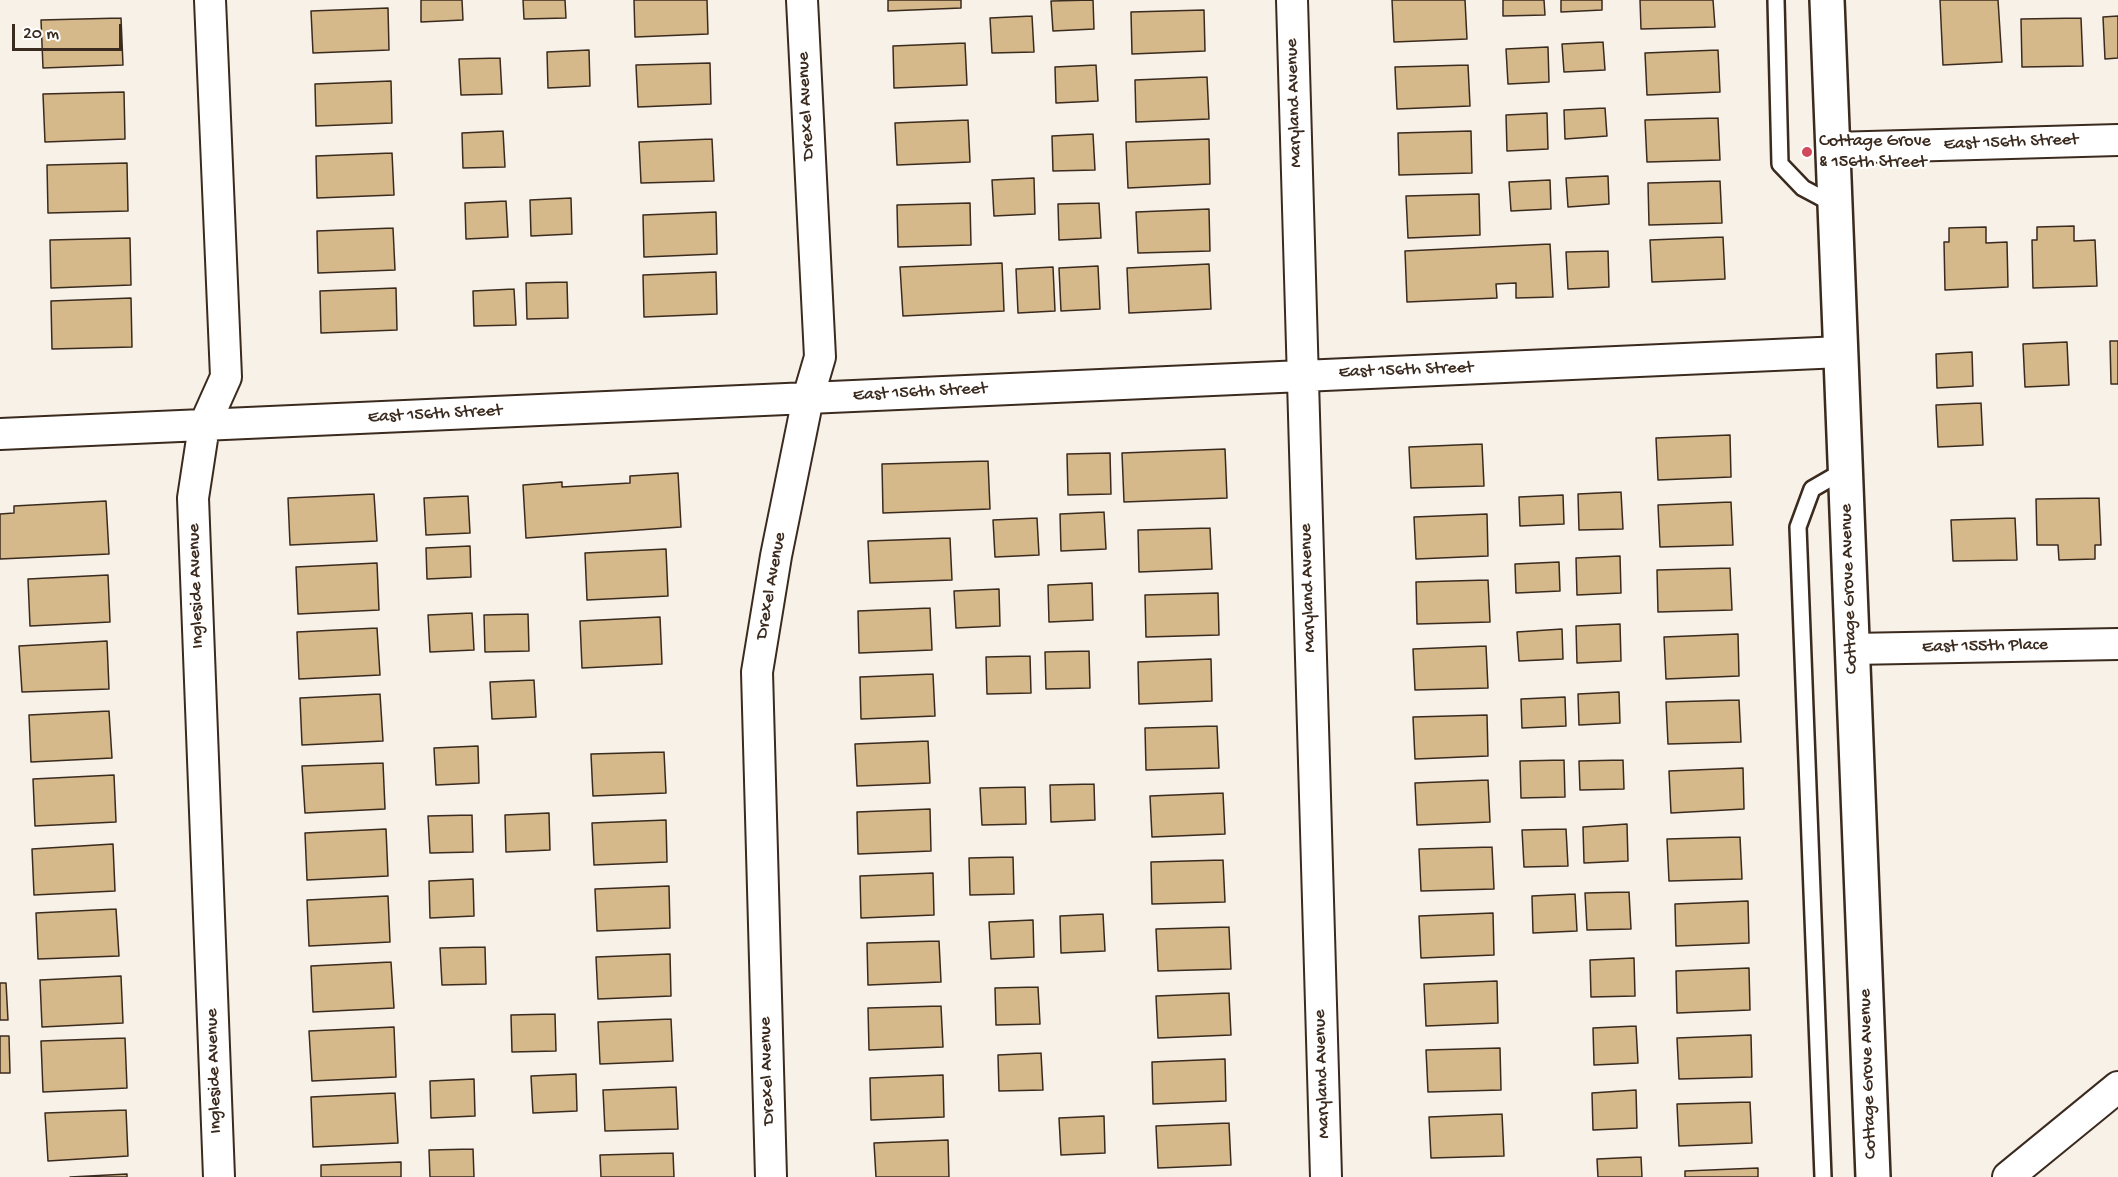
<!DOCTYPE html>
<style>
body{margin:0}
#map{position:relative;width:2118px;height:1177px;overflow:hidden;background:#f7f1e8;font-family:"Gochi Hand",sans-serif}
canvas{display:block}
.scale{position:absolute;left:12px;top:24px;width:110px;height:27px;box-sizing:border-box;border:3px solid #3b2a1e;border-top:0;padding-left:8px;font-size:18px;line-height:21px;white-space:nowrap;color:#3b2a1e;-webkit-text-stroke:4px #fff;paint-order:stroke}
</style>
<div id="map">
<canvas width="2118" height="1177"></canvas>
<div class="scale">20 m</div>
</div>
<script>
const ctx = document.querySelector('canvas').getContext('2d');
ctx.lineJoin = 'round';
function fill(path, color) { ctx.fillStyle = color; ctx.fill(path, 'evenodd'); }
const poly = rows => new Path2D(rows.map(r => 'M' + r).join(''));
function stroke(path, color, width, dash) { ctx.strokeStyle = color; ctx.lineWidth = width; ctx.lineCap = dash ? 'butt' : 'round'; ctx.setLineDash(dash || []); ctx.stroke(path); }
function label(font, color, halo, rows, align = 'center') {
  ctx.font = font + ' "Gochi Hand",sans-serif'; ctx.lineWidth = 4.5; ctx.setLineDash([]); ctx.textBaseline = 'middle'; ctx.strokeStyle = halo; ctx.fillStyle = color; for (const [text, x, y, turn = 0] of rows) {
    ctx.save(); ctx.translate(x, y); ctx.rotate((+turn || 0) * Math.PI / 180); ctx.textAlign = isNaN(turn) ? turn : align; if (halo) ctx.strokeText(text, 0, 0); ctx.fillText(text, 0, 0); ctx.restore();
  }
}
const building = poly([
 [421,0,462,0,463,20,421,22,421,0],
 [523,0,565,0,566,18,524,19,523,0],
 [634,0,707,0,708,34,635,37,634,0],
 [888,0,961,0,961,8,888,11,888,0],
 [1093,0,1094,29,1053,31,1051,1,1093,0],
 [1392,0,1465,0,1467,39,1394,42,1392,0],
 [1503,0,1544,0,1545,15,1503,16,1503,0],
 [1561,0,1602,0,1602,10,1561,12,1561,0],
 [1640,0,1713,0,1715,27,1641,29,1640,0],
 [1940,0,1998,0,2002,62,1943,65,1940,0],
 [388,8,389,50,313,53,311,11,388,8],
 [1204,10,1205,51,1132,54,1131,12,1204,10],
 [1032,16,1034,52,992,53,990,18,1032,16],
 [2118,16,2118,58,2105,59,2103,17,2118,16],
 [121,18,123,65,43,68,41,20,121,18],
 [2081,18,2083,66,2022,67,2021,19,2081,18],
 [1603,42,1605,70,1564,72,1562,44,1603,42],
 [965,43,967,85,894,88,893,46,965,43],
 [1548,47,1549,82,1508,84,1506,49,1548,47],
 [589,50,590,86,548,88,547,52,589,50],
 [1718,50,1720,92,1647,95,1645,53,1718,50],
 [500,58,502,94,461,95,459,59,500,58],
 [710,63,711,104,638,107,636,65,710,63],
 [1096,65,1098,101,1056,103,1055,67,1096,65],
 [1468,65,1470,106,1397,109,1395,67,1468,65],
 [1207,77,1209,119,1136,122,1135,80,1207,77],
 [391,81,392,123,316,126,315,84,391,81],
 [124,92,125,139,45,142,43,94,124,92],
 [1605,108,1607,136,1565,139,1564,110,1605,108],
 [1547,113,1548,149,1507,151,1506,115,1547,113],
 [1718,118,1720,160,1647,162,1645,120,1718,118],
 [968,120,970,162,897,165,895,123,968,120],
 [503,131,505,167,463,168,462,133,503,131],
 [1471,131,1472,173,1399,175,1398,133,1471,131],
 [1093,134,1095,170,1053,171,1052,136,1093,134],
 [712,139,714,181,641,183,639,142,712,139],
 [1209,139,1210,184,1128,188,1126,142,1209,139],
 [392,153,394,195,317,198,316,156,392,153],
 [127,163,128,211,48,213,47,165,127,163],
 [1608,176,1609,204,1568,207,1566,178,1608,176],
 [1034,178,1035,214,994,216,992,180,1034,178],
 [1550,180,1551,209,1511,211,1509,182,1550,180],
 [1720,181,1722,223,1649,225,1648,183,1720,181],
 [1479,194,1480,235,1408,238,1406,196,1479,194],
 [571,198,572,234,531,236,530,200,571,198],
 [506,201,508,237,466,239,465,203,506,201],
 [970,203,971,245,898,247,897,205,970,203],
 [1099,203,1101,238,1059,240,1058,204,1099,203],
 [1209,209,1210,251,1138,253,1136,212,1209,209],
 [716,212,717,254,644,257,643,215,716,212],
 [2074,226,2074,241,2095,240,2097,286,2033,288,2032,240,2037,240,2037,227,2074,226],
 [1986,227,1986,243,2007,242,2008,287,1945,290,1944,242,1949,242,1949,228,1986,227],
 [393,228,395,270,318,273,317,231,393,228],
 [1723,237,1725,279,1652,282,1650,240,1723,237],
 [130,238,131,285,51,288,50,240,130,238],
 [1550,244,1553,297,1516,298,1516,283,1496,284,1497,298,1407,302,1405,251,1550,244],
 [1608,251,1609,287,1568,289,1566,252,1608,251],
 [1002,263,1004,311,903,316,900,267,1002,263],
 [1209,264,1211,309,1129,313,1127,268,1209,264],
 [1098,266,1100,309,1061,311,1059,268,1098,266],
 [1053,267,1055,311,1018,313,1016,269,1053,267],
 [716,272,717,314,644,317,643,275,716,272],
 [567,282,568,318,527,319,526,283,567,282],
 [396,288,397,330,321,333,320,291,396,288],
 [514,289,516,325,474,326,473,291,514,289],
 [131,298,132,347,52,349,51,301,131,298],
 [2110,341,2118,341,2118,384,2111,384,2110,341],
 [2067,342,2069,385,2025,387,2023,344,2067,342],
 [1972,352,1973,386,1937,388,1936,354,1972,352],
 [1981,403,1983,445,1938,447,1936,405,1981,403],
 [1730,435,1731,477,1658,480,1656,438,1730,435],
 [1482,444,1484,486,1411,488,1409,447,1482,444],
 [1225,449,1227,498,1124,502,1122,453,1225,449],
 [1110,453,1111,494,1068,495,1067,454,1110,453],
 [988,461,990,509,883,513,882,464,988,461],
 [678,473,681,527,526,538,523,485,562,482,562,487,630,483,630,476,678,473],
 [1621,492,1623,529,1579,530,1578,494,1621,492],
 [374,494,377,541,290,545,288,498,374,494],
 [1563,495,1564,524,1520,526,1519,497,1563,495],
 [468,496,470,533,426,535,424,498,468,496],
 [2099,498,2101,545,2095,545,2095,559,2059,560,2058,545,2037,545,2036,499,2099,498],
 [106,501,109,554,0,559,0,514,14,513,14,506,106,501],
 [1731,502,1733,545,1660,547,1658,505,1731,502],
 [1104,512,1106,549,1061,551,1060,514,1104,512],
 [1487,514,1488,556,1416,559,1414,517,1487,514],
 [1037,518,1039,555,995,557,993,520,1037,518],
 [2015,518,2017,560,1953,561,1951,520,2015,518],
 [1210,528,1212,569,1139,572,1138,530,1210,528],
 [950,538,952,580,870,583,868,541,950,538],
 [470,546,471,577,427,579,426,548,470,546],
 [666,549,668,596,587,600,585,553,666,549],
 [1620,556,1621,593,1577,595,1576,558,1620,556],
 [1559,562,1560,591,1516,593,1515,564,1559,562],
 [377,563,379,610,298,614,296,567,377,563],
 [1730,568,1732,610,1658,612,1657,570,1730,568],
 [108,575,110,622,30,626,28,579,108,575],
 [1488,580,1490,622,1417,624,1416,582,1488,580],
 [1092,583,1093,620,1049,622,1048,585,1092,583],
 [999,589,1000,626,956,628,954,591,999,589],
 [1218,593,1219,635,1146,637,1145,595,1218,593],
 [930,608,932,650,859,653,858,611,930,608],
 [472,613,474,650,430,652,428,615,472,613],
 [528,614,529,651,485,652,484,615,528,614],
 [660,617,662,664,582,668,580,621,660,617],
 [1620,624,1621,661,1577,663,1576,626,1620,624],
 [377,628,380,675,299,679,297,632,377,628],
 [1562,629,1563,659,1519,661,1517,632,1562,629],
 [1738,634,1739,676,1666,679,1664,637,1738,634],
 [107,641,109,689,22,692,19,646,107,641],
 [1486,646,1488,688,1415,690,1413,649,1486,646],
 [1089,651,1090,688,1046,689,1045,652,1089,651],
 [1030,656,1031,693,987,694,986,657,1030,656],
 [1211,659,1212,701,1139,704,1138,662,1211,659],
 [933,674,935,716,861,719,860,677,933,674],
 [534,680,536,717,492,719,490,682,534,680],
 [1619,692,1620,723,1579,725,1578,694,1619,692],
 [380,694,383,741,302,745,300,698,380,694],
 [1565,697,1566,726,1522,728,1521,699,1565,697],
 [1739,700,1741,742,1668,744,1666,702,1739,700],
 [109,711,112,758,31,762,29,715,109,711],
 [1487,715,1488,756,1415,759,1413,717,1487,715],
 [1217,726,1219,768,1146,770,1145,728,1217,726],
 [928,741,930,783,857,786,855,744,928,741],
 [478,746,479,783,436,785,434,748,478,746],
 [664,752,666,793,593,796,591,754,664,752],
 [1564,760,1565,797,1521,798,1520,761,1564,760],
 [1623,760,1624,789,1580,790,1579,761,1623,760],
 [383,763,385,809,305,813,302,766,383,763],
 [1743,768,1744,809,1671,813,1669,771,1743,768],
 [114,775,116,822,35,826,33,779,114,775],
 [1488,780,1490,822,1417,825,1415,783,1488,780],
 [1094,784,1095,820,1051,822,1050,785,1094,784],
 [1025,787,1026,824,982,825,980,788,1025,787],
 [1223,793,1225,834,1152,837,1150,796,1223,793],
 [930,809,931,851,858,854,857,812,930,809],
 [549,813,550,850,506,852,505,815,549,813],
 [472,815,473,852,430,853,428,816,472,815],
 [666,820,667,862,594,865,592,823,666,820],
 [1627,824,1628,861,1584,863,1583,827,1627,824],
 [386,829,388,876,307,880,305,833,386,829],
 [1566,829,1568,866,1524,867,1522,830,1566,829],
 [1740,837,1742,879,1669,881,1667,839,1740,837],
 [113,844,115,891,34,895,32,849,113,844],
 [1492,847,1494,889,1421,891,1419,849,1492,847],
 [1013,857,1014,894,970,895,969,858,1013,857],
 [1223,860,1225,902,1152,904,1151,862,1223,860],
 [933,873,934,915,861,918,860,876,933,873],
 [473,879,474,916,430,918,429,881,473,879],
 [669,886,670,928,597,931,595,889,669,886],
 [1629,892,1631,929,1587,930,1585,893,1629,892],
 [1575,894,1577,931,1533,933,1532,896,1575,894],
 [388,896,390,942,309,946,307,900,388,896],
 [1748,901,1749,943,1676,946,1675,904,1748,901],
 [116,909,119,956,38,959,36,913,116,909],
 [1493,913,1494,955,1421,958,1419,916,1493,913],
 [1103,914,1105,951,1061,953,1060,916,1103,914],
 [1033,920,1034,957,991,959,989,922,1033,920],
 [1229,927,1231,969,1158,971,1156,929,1229,927],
 [939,941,941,982,868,985,867,943,939,941],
 [485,947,486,984,442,985,440,948,485,947],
 [670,954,671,996,598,999,596,957,670,954],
 [1634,958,1635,996,1591,997,1590,960,1634,958],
 [391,962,394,1008,313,1012,311,966,391,962],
 [1749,968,1750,1010,1677,1013,1676,971,1749,968],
 [121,976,123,1023,42,1027,40,980,121,976],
 [1497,981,1498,1023,1426,1026,1424,984,1497,981],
 [0,983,6,983,8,1020,0,1020,0,983],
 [1038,987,1040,1024,996,1025,995,988,1038,987],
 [1229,993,1231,1035,1158,1038,1156,996,1229,993],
 [941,1006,943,1047,869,1050,868,1008,941,1006],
 [555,1014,556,1051,512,1052,511,1015,555,1014],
 [671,1019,673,1061,600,1064,598,1022,671,1019],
 [1636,1026,1638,1063,1594,1065,1593,1028,1636,1026],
 [394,1027,396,1077,312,1081,309,1031,394,1027],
 [1751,1035,1752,1077,1679,1079,1677,1038,1751,1035],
 [0,1036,9,1036,10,1073,0,1073,0,1036],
 [125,1038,127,1088,43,1092,41,1041,125,1038],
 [1500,1048,1501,1090,1428,1092,1426,1050,1500,1048],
 [1041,1053,1043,1090,999,1091,998,1055,1041,1053],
 [1225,1059,1226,1101,1153,1104,1152,1062,1225,1059],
 [576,1074,577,1111,533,1113,531,1076,576,1074],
 [943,1075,944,1117,871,1120,870,1078,943,1075],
 [474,1079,475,1116,431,1118,430,1081,474,1079],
 [676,1087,678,1129,605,1131,603,1090,676,1087],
 [1636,1090,1637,1128,1593,1130,1592,1093,1636,1090],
 [395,1093,398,1143,313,1147,311,1097,395,1093],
 [1750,1102,1752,1143,1679,1146,1677,1104,1750,1102],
 [126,1110,128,1156,48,1161,45,1113,126,1110],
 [1502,1114,1504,1156,1431,1158,1429,1117,1502,1114],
 [1104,1116,1105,1153,1061,1155,1059,1118,1104,1116],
 [1229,1123,1231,1165,1158,1168,1156,1126,1229,1123],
 [948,1140,949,1177,876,1177,874,1143,948,1140],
 [473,1149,474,1177,430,1177,429,1150,473,1149],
 [673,1153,674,1177,601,1177,600,1155,673,1153],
 [1641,1157,1642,1177,1598,1177,1597,1159,1641,1157],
 [401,1162,401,1177,321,1177,321,1165,401,1162],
 [1758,1168,1758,1177,1685,1177,1685,1171,1758,1168],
 [127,1174,127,1177,70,1177,127,1174]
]);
fill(building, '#d5b98a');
stroke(building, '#3b2a1e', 1.5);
const lane = poly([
 [1776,0,1780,164,1803,188,1835,205],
 [1823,1177,1798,527,1812,489,1845,470]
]);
const street = poly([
 [210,0,226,377,204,426,193,498,219,1177],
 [1292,0,1326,1177],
 [1833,148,2118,140],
 [0,434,1841,352],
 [1852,649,2118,644],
 [771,1177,757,672,776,556,808,398,820,357,802,0],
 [2008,1177,2118,1087]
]);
const secondary = poly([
 [1827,0,1873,1177]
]);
stroke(lane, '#3b2a1e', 20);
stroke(street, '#3b2a1e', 34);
stroke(secondary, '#3b2a1e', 38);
stroke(lane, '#fff', 15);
stroke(street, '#fff', 30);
stroke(secondary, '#fff', 33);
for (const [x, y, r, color] of [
 [1807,152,6,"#d1495b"]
]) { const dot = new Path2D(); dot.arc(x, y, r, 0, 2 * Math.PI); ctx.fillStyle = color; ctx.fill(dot); stroke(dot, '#fff', 2); }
label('18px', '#3b2a1e', '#fff', [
 ["Maryland Avenue",1295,103,-92],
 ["Drexel Avenue",807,106,-93],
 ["East 156th Street",2011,143,-2],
 ["East 156th Street",1406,371,-2],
 ["East 156th Street",920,393,-3],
 ["East 156th Street",435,415,-3],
 ["Ingleside Avenue",197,586,-92],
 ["Drexel Avenue",772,586,-80],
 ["Maryland Avenue",1309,588,-92],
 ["Cottage Grove Avenue",1850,589,-92],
 ["East 155th Place",1985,647,-1],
 ["Ingleside Avenue",215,1071,-92],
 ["Drexel Avenue",768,1071,-92],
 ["Maryland Avenue",1323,1074,-92],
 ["Cottage Grove Avenue",1869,1074,-92]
]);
label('18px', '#3b2a1e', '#fff', [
 ["Cottage Grove",1819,142],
 ["& 156th Street",1819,163]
], 'left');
</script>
